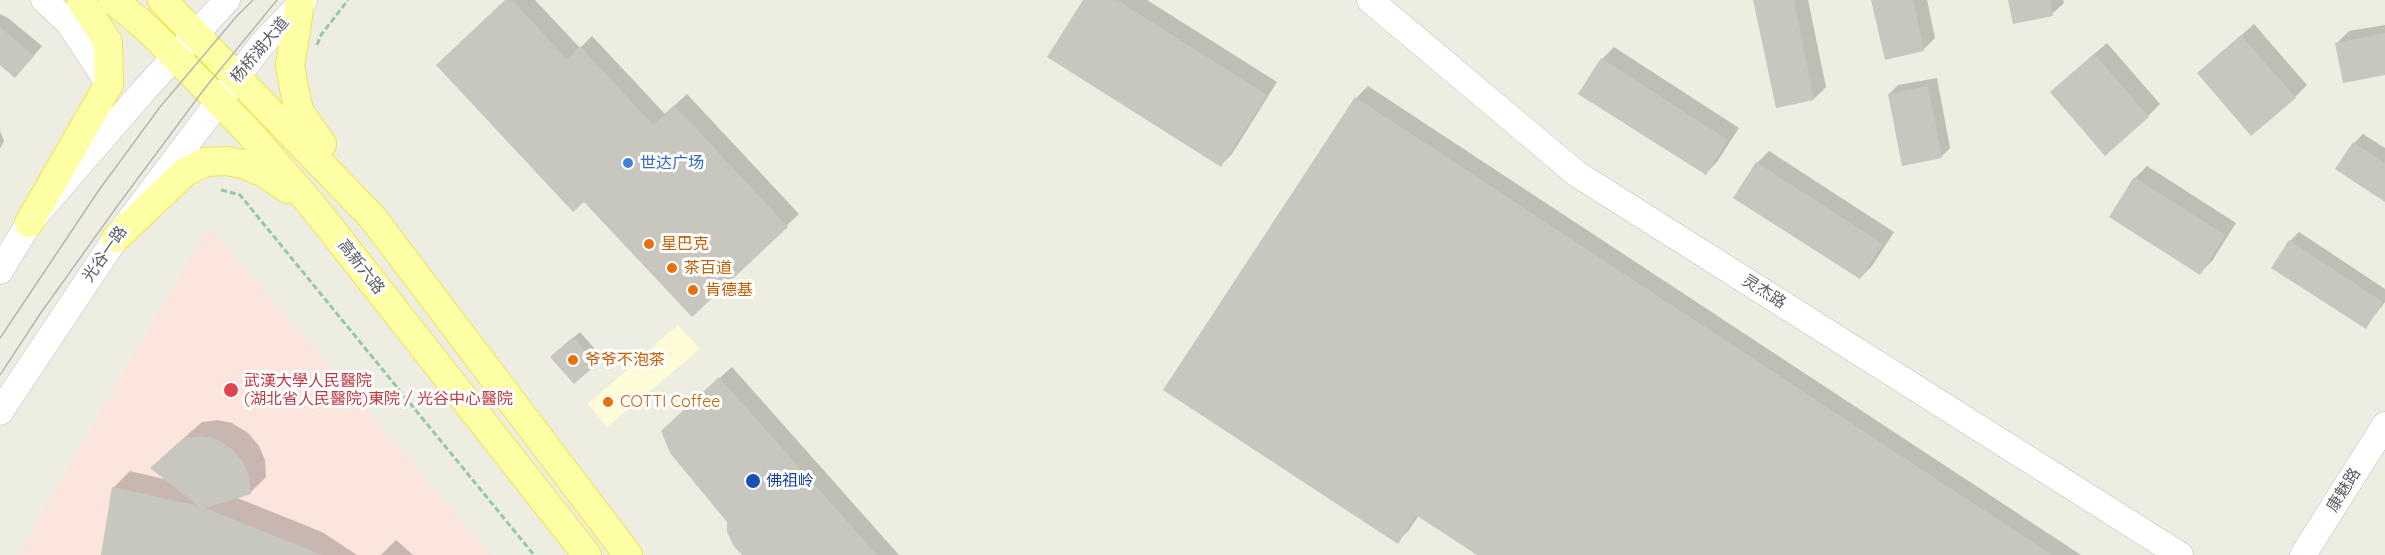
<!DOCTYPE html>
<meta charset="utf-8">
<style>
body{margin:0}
canvas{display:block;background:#edede1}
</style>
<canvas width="2385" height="555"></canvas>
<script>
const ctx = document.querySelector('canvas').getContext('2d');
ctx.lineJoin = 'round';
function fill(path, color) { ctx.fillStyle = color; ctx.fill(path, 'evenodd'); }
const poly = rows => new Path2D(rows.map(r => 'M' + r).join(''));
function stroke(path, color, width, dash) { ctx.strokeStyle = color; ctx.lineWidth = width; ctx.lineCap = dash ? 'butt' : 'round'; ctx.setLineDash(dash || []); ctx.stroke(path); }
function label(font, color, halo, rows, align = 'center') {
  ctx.font = font + ' Quicksand,"Noto Sans SC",sans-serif'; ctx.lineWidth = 6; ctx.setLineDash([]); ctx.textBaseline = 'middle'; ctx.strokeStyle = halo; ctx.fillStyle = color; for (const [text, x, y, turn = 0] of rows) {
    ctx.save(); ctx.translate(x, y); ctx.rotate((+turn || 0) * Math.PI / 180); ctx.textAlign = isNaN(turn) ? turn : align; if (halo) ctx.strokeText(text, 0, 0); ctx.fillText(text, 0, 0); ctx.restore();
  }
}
fill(poly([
 [678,325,700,349,607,427,588,404]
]), '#fefcd6');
fill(poly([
 [209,226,491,555,18,555]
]), '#fbe5dc');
fill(poly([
 [506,0,535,0,580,48,592,36,665,114,687,94,799,214,692,315],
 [1084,0,1147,0,1277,82,1232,154,1221,165],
 [1755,0,1808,0,1826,87,1814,99],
 [1873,0,1927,0,1935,38,1923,50],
 [2010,0,2063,0,2064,3,2052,14],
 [0,14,8,18,42,46,24,67,0,63],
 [2254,24,2307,85,2295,97,2199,73],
 [2385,25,2385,73,2337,43,2349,31],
 [2107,43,2160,104,2148,116,2064,80],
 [1614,47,1739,128,1717,162,1705,174,1602,59],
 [1937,78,1950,148,1941,157,1889,94,1898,85],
 [1368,86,2081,555,1479,555,1419,515,1409,530,1397,542,1356,98],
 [0,131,4,141,0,149],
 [2363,134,2385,148,2385,200,2354,143],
 [1769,151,1894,232,1872,266,1860,278,1757,163],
 [2147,166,2236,223,2212,261,2200,273,2135,178],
 [2299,232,2385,289,2385,302,2365,328,2290,241],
 [580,332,602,357,596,363,558,351],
 [732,367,899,555,744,555,674,419],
 [218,420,232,423,248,433,259,446,265,460,266,477,250,493,235,497,322,532,357,555,102,555,114,487,130,471,168,480,168,452,202,422],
 [396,540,413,555,381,555]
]), '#0003');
fill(poly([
 [505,0,512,0,567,59,580,46,653,125,674,105,788,227,692,317,584,202,573,212,436,65],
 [1083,0,1117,0,1267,95,1221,167,1047,57],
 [1753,0,1794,0,1814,100,1776,108],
 [1871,0,1913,0,1924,51,1885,60],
 [2008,0,2050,0,2053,16,2013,24],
 [0,27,34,56,15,78,0,65],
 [2385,33,2385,75,2343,83,2335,43],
 [2241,35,2296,98,2251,136,2197,73],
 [2094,54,2149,117,2105,156,2050,92],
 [1601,58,1728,140,1706,175,1578,94],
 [1928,86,1942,158,1902,166,1888,94],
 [1355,97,2052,555,1477,555,1416,515,1398,544,1163,390],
 [2353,142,2385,163,2385,202,2335,169],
 [1756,162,1883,244,1860,279,1733,198],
 [2134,177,2225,235,2200,275,2109,217],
 [2289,240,2383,302,2366,329,2271,268],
 [573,337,597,364,574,384,550,357],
 [719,377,877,555,742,555,733,545,727,532,727,522,670,453,661,431],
 [201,436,215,438,232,449,243,462,249,476,251,494,205,508,322,555,101,555,112,487,199,506,150,468,184,438]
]), '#c8c7bf');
const secondary = poly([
 [44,0,69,23,109,84],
 [1370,0,1577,174,2180,555],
 [0,271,29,223,146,88,227,0],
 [0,412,116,238,262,44,304,0],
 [2303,555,2385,425]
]);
const primary = poly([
 [113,0,148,29,247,130,312,205,587,555],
 [162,0,372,217,628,555],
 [300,4,290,66,294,88,299,111,322,144],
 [29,223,109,84,108,42,81,0],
 [116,238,184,173,205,162,227,161,243,164,264,173,288,189]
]);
stroke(secondary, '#bcbec5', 27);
stroke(primary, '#f2e155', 30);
stroke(poly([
 [317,45,321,35,348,0],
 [221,190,240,195,534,555]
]), '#96c6ac', 3, [6, 3]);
stroke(secondary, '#fff', 26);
stroke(primary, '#feffa5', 28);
stroke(poly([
 [0,338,99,190,160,107,236,17,253,0],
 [0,375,40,314,118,205,205,88,277,0]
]), '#b5b5b6', 1.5);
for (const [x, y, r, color] of [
 [628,163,6,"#3f7fe0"],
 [649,244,6,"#e8710a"],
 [672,268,6,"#e8710a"],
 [693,290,6,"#e8710a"],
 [573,360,6,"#e8710a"],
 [231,390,8,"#e0444e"],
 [608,402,6,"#e8710a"],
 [753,481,8,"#1a4fb4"]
]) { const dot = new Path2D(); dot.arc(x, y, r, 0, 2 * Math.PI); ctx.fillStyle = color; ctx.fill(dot); stroke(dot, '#fff', 2); }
label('16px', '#5a5c63', '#fff', [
 ["杨桥湖大道",260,50,-50],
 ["光谷一路",105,254,-55],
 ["高新六路",361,267,52],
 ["灵杰路",1764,292,32],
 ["康魅路",2344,490,-58]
]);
label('16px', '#366cbe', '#fff', [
 ["世达广场",640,163]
], 'left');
label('16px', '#c56008', '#fff', [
 ["星巴克",661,244],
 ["茶百道",684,268],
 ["肯德基",705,290],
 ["爷爷不泡茶",585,360],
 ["COTTI Coffee",620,402]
], 'left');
label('16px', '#be3a42', '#fff', [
 ["武漢大學人民醫院",244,381],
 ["(湖北省人民醫院)東院 / 光谷中心醫院",244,399]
], 'left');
label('16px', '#164399', '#fff', [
 ["佛祖岭",766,481]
], 'left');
</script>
